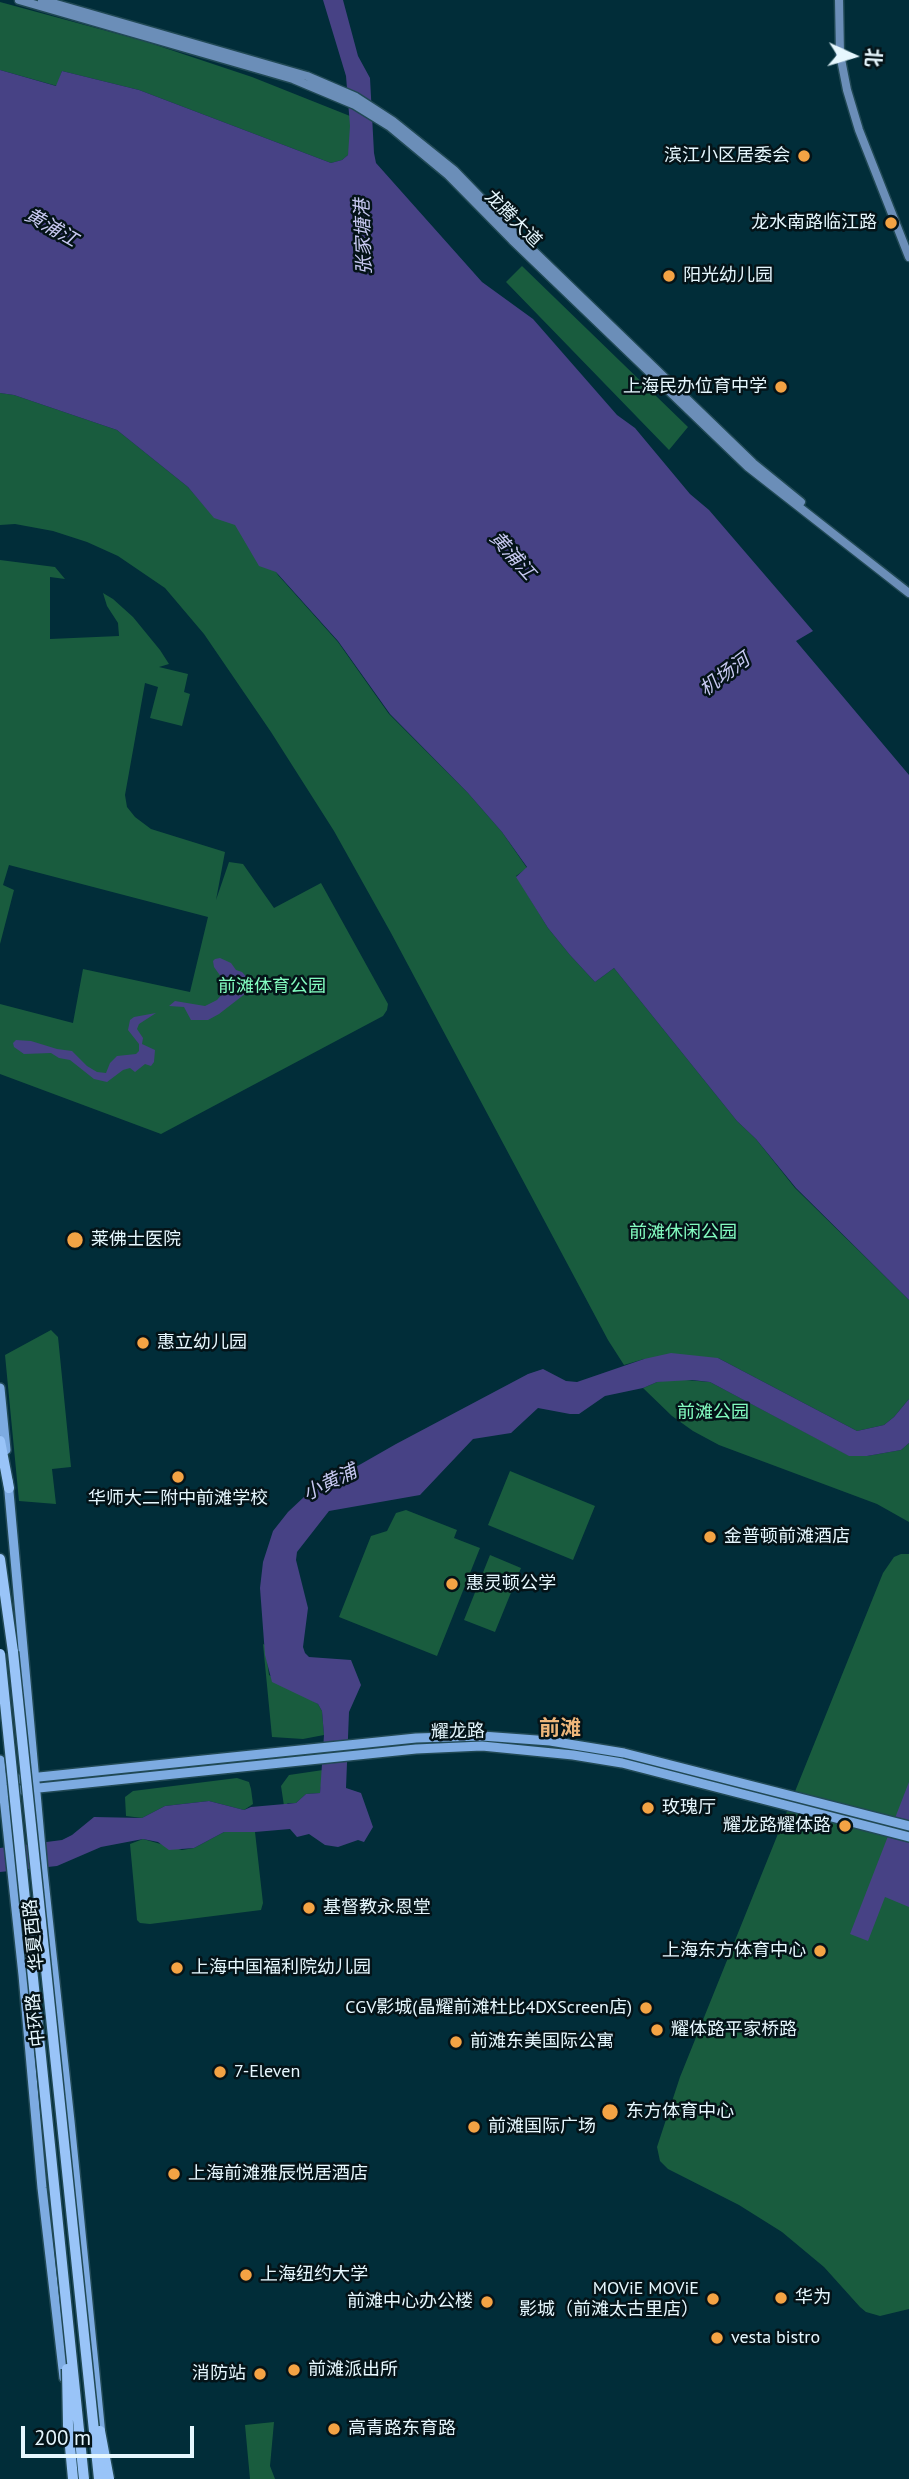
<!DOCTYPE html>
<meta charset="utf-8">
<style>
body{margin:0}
#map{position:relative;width:909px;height:2479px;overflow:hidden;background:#012d39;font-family:"PT Sans","Noto Sans SC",sans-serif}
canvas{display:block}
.north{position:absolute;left:818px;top:21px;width:70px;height:70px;-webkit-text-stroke:5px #041318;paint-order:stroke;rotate:94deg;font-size:19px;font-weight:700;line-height:28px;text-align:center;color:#e6f7fe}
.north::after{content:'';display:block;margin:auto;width:24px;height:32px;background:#e6f7fe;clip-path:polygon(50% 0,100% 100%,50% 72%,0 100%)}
.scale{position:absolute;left:21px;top:2426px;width:173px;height:32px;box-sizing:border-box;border:4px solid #e6f7fe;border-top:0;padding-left:9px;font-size:21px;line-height:24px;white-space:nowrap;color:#e6f7fe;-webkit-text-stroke:5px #041318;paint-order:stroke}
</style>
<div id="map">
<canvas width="909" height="2479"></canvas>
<div class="north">北</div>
<div class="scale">200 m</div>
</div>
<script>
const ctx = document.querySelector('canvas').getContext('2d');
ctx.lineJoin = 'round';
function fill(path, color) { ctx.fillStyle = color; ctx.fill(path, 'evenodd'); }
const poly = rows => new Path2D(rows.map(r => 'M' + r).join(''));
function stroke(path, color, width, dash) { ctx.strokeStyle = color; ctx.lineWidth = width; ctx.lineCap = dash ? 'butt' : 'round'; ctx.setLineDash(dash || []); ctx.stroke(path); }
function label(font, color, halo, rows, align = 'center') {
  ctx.font = font + ' "PT Sans","Noto Sans SC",sans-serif'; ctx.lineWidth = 5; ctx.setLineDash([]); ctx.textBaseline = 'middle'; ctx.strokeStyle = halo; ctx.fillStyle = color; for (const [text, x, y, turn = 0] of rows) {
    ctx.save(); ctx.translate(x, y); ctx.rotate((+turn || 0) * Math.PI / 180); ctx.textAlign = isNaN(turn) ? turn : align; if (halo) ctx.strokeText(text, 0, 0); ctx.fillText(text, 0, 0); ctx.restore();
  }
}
fill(poly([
 [0,2,144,41,252,77,350,116,351,145,348,155,342,160,331,163,139,90,62,71,57,86,0,70],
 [522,266,688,427,669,450,506,282],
 [0,393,14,395,117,430,188,487,214,517,244,516,278,575,338,642,389,714,468,793,502,832,527,868,516,876,548,928,570,955,595,982,614,968,737,1121,756,1139,795,1188,909,1300,909,1399,894,1417,884,1425,857,1431,718,1358,644,1359,624,1365,608,1340,391,933,334,831,271,732,204,634,165,588,118,556,87,542,53,531,15,524,0,525],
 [0,560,55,567,65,579,50,577,50,639,119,636,118,623,107,606,103,593,113,599,133,617,160,650,169,664,159,667,188,674,184,692,190,694,182,726,150,718,158,687,145,683,125,795,127,807,135,817,151,829,225,852,216,900,229,862,243,864,274,908,321,883,388,1004,387,1010,383,1016,161,1134,0,1074,0,1004,73,1023,83,969,190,992,208,917,9,865,3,885,14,890,0,944],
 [51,1330,58,1337,71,1467,52,1469,56,1504,19,1501,5,1355],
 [673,1379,710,1382,850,1456,867,1456,901,1450,909,1443,909,1522,877,1504,719,1445,693,1431,672,1416,643,1388,657,1382],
 [510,1471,595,1506,573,1560,488,1525],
 [406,1510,457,1530,454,1538,480,1548,437,1656,339,1617,371,1536,387,1531,396,1513],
 [901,1554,909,1554,909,2309,880,2316,866,2312,860,2307,824,2267,782,2232,739,2205,668,2169,660,2161,657,2147,680,2077,883,1573,894,1557],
 [490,1555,521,1568,495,1632,464,1620],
 [263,1644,265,1645,269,1675,318,1704,322,1711,324,1735,303,1739,272,1737],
 [323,1770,320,1793,306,1794,296,1803,288,1803,284,1806,281,1786,289,1775],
 [237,1778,249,1782,251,1789,253,1804,244,1810,209,1801,165,1806,142,1818,126,1816,125,1797,133,1791],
 [224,1832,255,1832,263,1903,261,1910,150,1924,140,1923,137,1920,130,1844,143,1839,182,1850,194,1848],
 [274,2422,270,2466,275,2479,250,2479,245,2425]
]), '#195c3e');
fill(poly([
 [323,0,343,0,358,56,370,78,374,153,376,163,482,282,533,319,617,415,635,428,690,494,709,510,813,631,796,641,909,775,909,1300,796,1188,756,1139,737,1121,614,968,595,982,570,955,548,928,516,877,527,867,502,832,468,793,390,714,338,641,276,572,259,566,235,525,214,518,188,487,117,430,14,395,0,393,0,70,56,86,62,71,139,90,331,163,342,160,348,155,350,126,346,76],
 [220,958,231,963,236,970,242,972,252,983,250,990,219,1014,208,1020,191,1020,184,1007,169,1006,175,1001,205,1006,217,1000,223,993,224,981,214,967,213,961,215,959],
 [156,1013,139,1024,137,1029,143,1038,142,1044,155,1050,154,1062,151,1066,145,1064,135,1072,130,1068,123,1070,107,1082,94,1079,70,1060,59,1058,51,1053,24,1054,14,1047,13,1043,16,1040,31,1041,57,1049,72,1051,87,1066,97,1072,106,1073,110,1063,117,1056,136,1054,139,1051,139,1044,128,1030,130,1020,134,1017],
 [671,1353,718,1358,857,1431,884,1425,894,1417,909,1399,909,1443,901,1450,867,1456,849,1456,710,1382,692,1380,657,1382,643,1388,605,1396,579,1414,570,1414,538,1408,511,1433,473,1439,420,1495,329,1511,297,1552,296,1560,308,1608,303,1647,305,1653,309,1657,351,1660,361,1685,349,1712,346,1788,361,1793,373,1827,364,1842,358,1840,338,1847,325,1845,309,1834,297,1837,290,1829,255,1832,224,1832,194,1848,169,1850,158,1842,143,1839,101,1847,57,1866,0,1872,0,1848,62,1840,72,1835,94,1817,142,1818,165,1806,209,1801,244,1810,251,1807,296,1803,306,1794,320,1793,324,1735,322,1711,318,1704,272,1682,265,1655,260,1588,263,1562,273,1531,288,1512,305,1496,396,1444,528,1374,543,1369,566,1381,577,1382,644,1359],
 [909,1782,909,1907,885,1897,868,1941,850,1934]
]), '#474285');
const secondary = poly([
 [19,0,293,79,355,105,389,126,448,175,512,240,748,467,909,593],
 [42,0,307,76,356,97,393,121,454,170,517,235,753,463,801,502],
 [839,0,840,54,847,90,859,130,909,257]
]);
const primary = poly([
 [0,1388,6,1450],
 [8,1481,43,1871,70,2121,101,2435],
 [0,1760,23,1975,42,2188,64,2378],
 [0,1781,416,1738,482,1736,550,1741,624,1753,909,1826],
 [0,1792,416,1749,482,1746,573,1755,622,1763,909,1837]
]);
const highway = poly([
 [0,1441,9,1488],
 [0,1559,13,1652]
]);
stroke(secondary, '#214955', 11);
stroke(primary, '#214955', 12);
stroke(highway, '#214955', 13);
stroke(secondary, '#6b8eb8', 8);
stroke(primary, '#7dabe1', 9);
stroke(highway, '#99c4f8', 10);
const highwayBridge = poly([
 [13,1652,99,2479],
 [0,1654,84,2479],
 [67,2369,68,2425,73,2479],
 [100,2431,109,2479]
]);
stroke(highwayBridge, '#214955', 13, []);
stroke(highwayBridge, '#99c4f8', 10);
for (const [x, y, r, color] of [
 [804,156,7,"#f4a344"],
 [891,223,7,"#f4a344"],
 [669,276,7,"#f4a344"],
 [781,387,7,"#f4a344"],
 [75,1240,9,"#f4a344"],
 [143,1343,7,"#f4a344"],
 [178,1477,7,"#f4a344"],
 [710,1537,7,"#f4a344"],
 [452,1584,7,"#f4a344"],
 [648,1808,7,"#f4a344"],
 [845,1826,7,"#f4a344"],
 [309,1908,7,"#f4a344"],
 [820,1951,7,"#f4a344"],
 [177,1968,7,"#f4a344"],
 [646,2008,7,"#f4a344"],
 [657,2030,7,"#f4a344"],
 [456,2042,7,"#f4a344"],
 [220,2072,7,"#f4a344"],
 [610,2112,9,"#f4a344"],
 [474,2127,7,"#f4a344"],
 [174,2174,7,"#f4a344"],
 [246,2275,7,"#f4a344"],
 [781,2298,7,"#f4a344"],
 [713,2299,7,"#f4a344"],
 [487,2302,7,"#f4a344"],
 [717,2338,7,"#f4a344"],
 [294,2370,7,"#f4a344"],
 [260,2374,7,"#f4a344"],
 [334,2429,7,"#f4a344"]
]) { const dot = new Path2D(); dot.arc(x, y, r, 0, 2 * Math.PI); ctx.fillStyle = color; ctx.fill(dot); stroke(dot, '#041318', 2.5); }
label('18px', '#e6f7fe', '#041318', [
 ["滨江小区居委会",790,156,"right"],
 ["龙水南路临江路",877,223,"right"],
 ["阳光幼儿园",683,276],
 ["上海民办位育中学",767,387,"right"],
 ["莱佛士医院",91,1240],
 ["惠立幼儿园",157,1343],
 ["华师大二附中前滩学校",178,1499,"center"],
 ["金普顿前滩酒店",724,1537],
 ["惠灵顿公学",466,1584],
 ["玫瑰厅",662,1808],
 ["耀龙路耀体路",831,1826,"right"],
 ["基督教永恩堂",323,1908],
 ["上海东方体育中心",806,1951,"right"],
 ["上海中国福利院幼儿园",191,1968],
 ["CGV影城(晶耀前滩杜比4DXScreen店)",632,2008,"right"],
 ["耀体路平家桥路",671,2030],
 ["前滩东美国际公寓",470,2042],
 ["7-Eleven",234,2072],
 ["东方体育中心",626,2112],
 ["前滩国际广场",488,2127],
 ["上海前滩雅辰悦居酒店",188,2174],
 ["上海纽约大学",260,2275],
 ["MOViE MOViE",699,2289,"right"],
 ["影城（前滩太古里店）",699,2310,"right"],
 ["华为",795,2298],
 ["前滩中心办公楼",473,2302,"right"],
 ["vesta bistro",731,2338],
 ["前滩派出所",308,2370],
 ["消防站",246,2374,"right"],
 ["高青路东育路",348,2429]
], 'left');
label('18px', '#e6f7fe', '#041318', [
 ["龙腾大道",513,219,45],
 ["耀龙路",458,1732,-1],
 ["华夏西路",34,1935,-96],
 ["中环路",36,2020,-96]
]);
label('18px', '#83fcc0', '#041318', [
 ["前滩体育公园",272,987],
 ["前滩休闲公园",683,1233],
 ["前滩公园",713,1413]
]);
label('italic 19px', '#c8c9f1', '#041318', [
 ["黄浦江",51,228,30],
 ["张家塘港",364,237,-92],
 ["黄浦江",512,556,48],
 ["机场河",725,675,-37],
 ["小黄浦",330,1483,-26]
]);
label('bold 21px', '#eeb67a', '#041318', [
 ["前滩",560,1729]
]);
</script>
